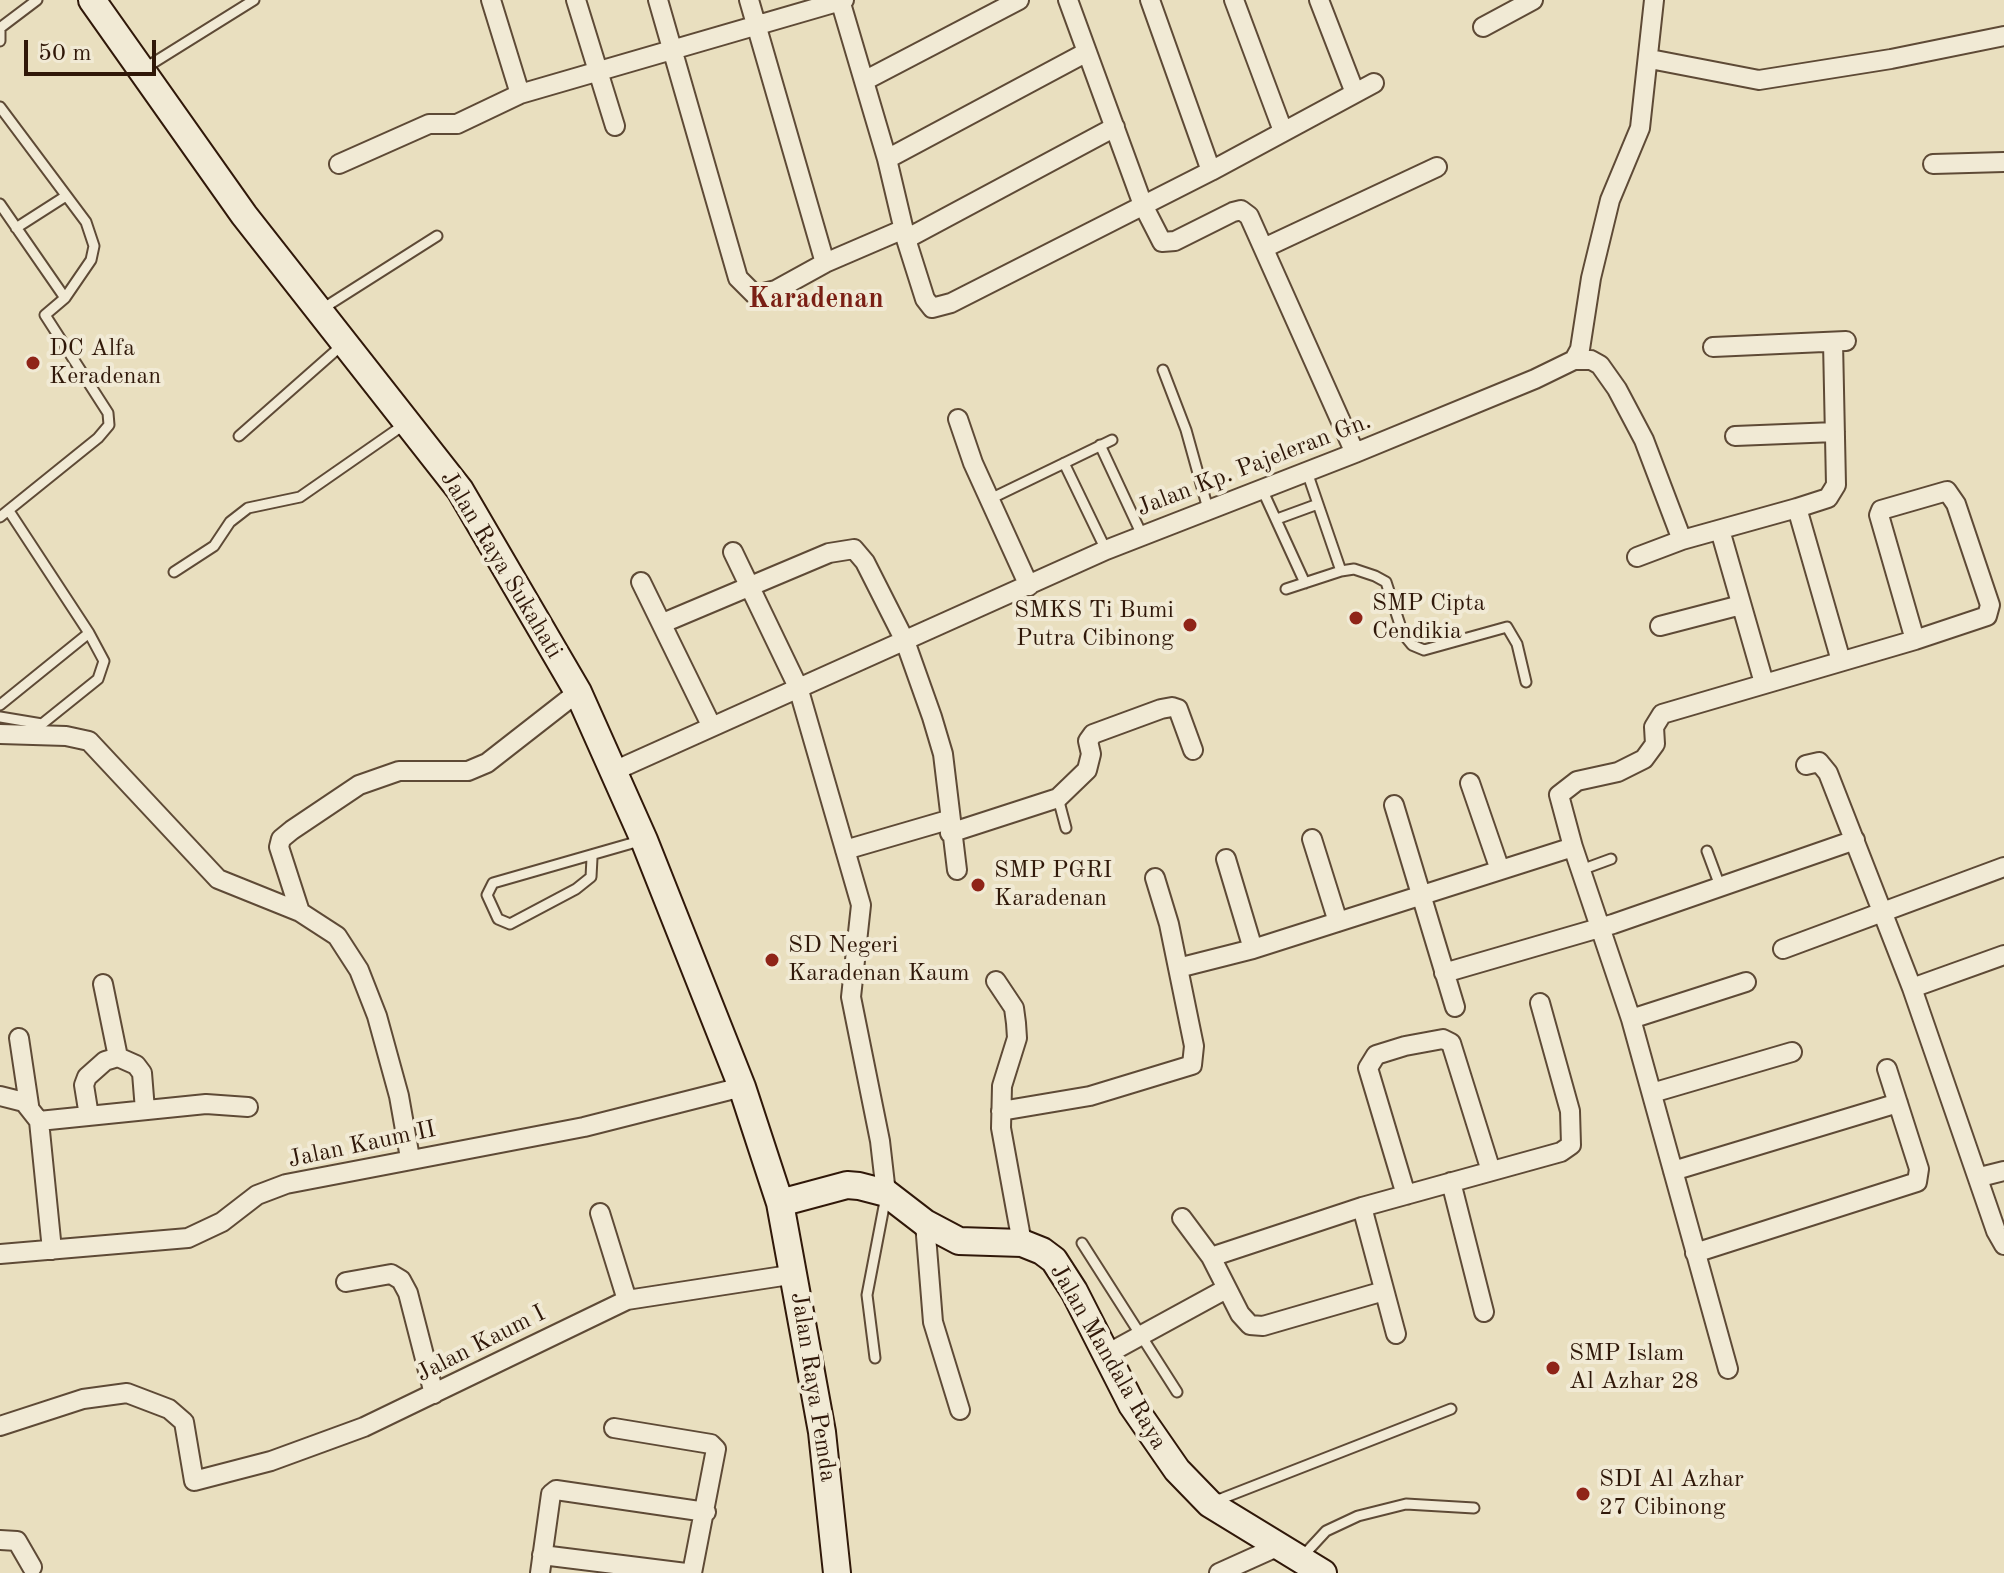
<!DOCTYPE html>
<style>
body{margin:0}
#map{position:relative;width:2004px;height:1573px;overflow:hidden;background:#e9dfbf;font-family:"Old Standard TT",serif}
canvas{display:block}
.scale{position:absolute;left:24px;top:40px;width:132px;height:36px;box-sizing:border-box;border:4px solid #301809;border-top:0;padding-left:10px;font-size:24px;line-height:28px;white-space:nowrap;color:#301809;-webkit-text-stroke:6px #f1ead5;paint-order:stroke}
</style>
<div id="map">
<canvas width="2004" height="1573"></canvas>
<div class="scale">50 m</div>
</div>
<script>
const ctx = document.querySelector('canvas').getContext('2d');
ctx.lineJoin = 'round';
const poly = rows => new Path2D(rows.map(r => 'M' + r).join(''));
function stroke(path, color, width, dash) { ctx.strokeStyle = color; ctx.lineWidth = width; ctx.lineCap = dash ? 'butt' : 'round'; ctx.setLineDash(dash || []); ctx.stroke(path); }
function label(font, color, halo, rows, align = 'center') {
  ctx.font = font + ' "Old Standard TT",serif'; ctx.lineWidth = 8; ctx.setLineDash([]); ctx.textBaseline = 'middle'; ctx.strokeStyle = halo; ctx.fillStyle = color; for (const [text, x, y, turn = 0] of rows) {
    ctx.save(); ctx.translate(x, y); ctx.rotate((+turn || 0) * Math.PI / 180); ctx.textAlign = isNaN(turn) ? turn : align; if (halo) ctx.strokeText(text, 0, 0); ctx.fillText(text, 0, 0); ctx.restore();
  }
}
const lane = poly([
 [0,28,37,0],
 [0,31,0,41],
 [145,68,254,0],
 [0,107,86,222,94,246,91,260,65,298],
 [0,204,65,298,45,315,108,413,109,425,98,438,0,517],
 [16,228,66,196],
 [322,309,437,236],
 [1163,370,1186,430,1208,509],
 [239,436,341,346],
 [1100,445,1142,535],
 [1064,463,1106,550],
 [1307,472,1341,571],
 [1261,487,1305,583],
 [988,500,1112,440],
 [9,511,89,633],
 [1277,519,1318,504],
 [174,572,214,546,230,522,248,508,300,497,405,424],
 [1286,589,1341,571,1354,569,1375,576,1386,582,1403,634,1412,645,1424,650,1507,627,1517,644,1526,682],
 [0,705,89,633,104,661,98,679,42,724,0,717],
 [1058,798,1066,828],
 [1707,851,1720,886],
 [592,858,591,877,576,889,510,924,498,919,487,895,493,883,643,840],
 [1581,870,1611,859],
 [1082,1243,1177,1392],
 [875,1358,867,1295,886,1196],
 [1213,1502,1451,1409],
 [1302,1557,1326,1531,1358,1516,1406,1504,1474,1508]
]);
const street = poly([
 [491,0,520,94],
 [576,0,615,126],
 [658,0,738,278,755,295,776,290,825,263],
 [749,0,825,263,904,229],
 [840,0,887,159,906,239,925,299,932,308,951,303,1211,171,1374,83],
 [1068,0,1143,205,1162,242,1175,241,1233,212,1241,210,1249,216,1355,453],
 [1150,0,1211,171],
 [1234,0,1283,131],
 [1319,0,1355,93],
 [1483,27,1533,0],
 [1650,59,1759,80,1891,59,2004,36],
 [864,81,1019,0],
 [887,159,1087,52],
 [339,164,429,124,457,124,520,94,844,0],
 [1933,164,2004,162],
 [906,239,1115,127],
 [1264,248,1437,167],
 [1713,347,1846,341],
 [1574,360,1591,360,1600,365,1617,389,1644,440,1682,540],
 [958,419,973,463,1029,586],
 [1735,436,1835,432],
 [1797,508,1828,498,1836,485,1833,342],
 [1720,530,1764,683],
 [733,552,798,687,861,905,851,997,880,1141,886,1193],
 [1637,557,1682,540,1797,508,1841,661],
 [641,582,711,725],
 [663,623,829,553,854,549,865,562,905,641,932,717,943,754,957,870],
 [1660,626,1741,605],
 [0,734,66,736,89,741,218,879,300,912,337,936,359,970,377,1016,399,1096,410,1158],
 [1806,765,1819,762,1828,773,1912,988,1996,1231,2004,1245],
 [614,771,1106,550,1355,453,1535,379,1574,360,1580,349,1591,278,1610,200,1640,128,1654,0],
 [1470,783,1500,870],
 [1394,805,1455,1007],
 [950,833,1058,798,1087,770,1091,754,1088,741,1093,734,1161,709,1172,707,1178,709,1193,750],
 [1312,839,1338,922],
 [1573,847,1631,1019,1728,1369],
 [845,850,948,820],
 [1226,859,1253,949],
 [300,912,279,847,281,839,292,830,359,785,399,771,468,771,487,763,578,692],
 [1783,949,2004,867],
 [1178,968,1253,949,1573,847,1559,795,1577,781,1618,772,1644,759,1655,744,1654,727,1662,714,1915,640,1987,616,1990,605,1956,504,1947,491,1881,510,1879,515,1915,640],
 [1444,973,1613,924,1855,840],
 [996,981,1014,1008,1016,1023,1017,1038,1002,1086,1001,1128,1022,1243],
 [1912,988,2004,955],
 [1631,1019,1746,982],
 [19,1038,29,1105],
 [118,1057,136,1065,142,1073,145,1110],
 [1652,1093,1792,1052],
 [0,1096,24,1102,39,1121,52,1250],
 [1001,1111,1090,1096,1192,1065,1194,1046,1169,924,1155,878],
 [89,1116,84,1085,87,1077,105,1061,118,1057,103,984],
 [39,1121,206,1104,248,1107],
 [1673,1171,1898,1103],
 [1980,1177,2004,1171],
 [1451,1182,1484,1312],
 [1406,1195,1368,1068,1376,1055,1405,1046,1443,1039,1451,1043,1491,1171],
 [1362,1207,1396,1334],
 [600,1213,627,1300],
 [1182,1218,1211,1257,1240,1314,1250,1325,1263,1326,1384,1291],
 [925,1223,933,1322,960,1410],
 [1695,1253,1917,1182,1919,1169,1887,1069],
 [0,1254,188,1238,222,1222,257,1195,286,1184,584,1127,742,1087],
 [1211,1257,1362,1207,1561,1152,1571,1145,1570,1111,1540,1003],
 [346,1282,391,1274,401,1280,408,1293,434,1394],
 [1107,1354,1226,1289],
 [0,1426,83,1399,127,1393,169,1409,184,1422,194,1481,271,1461,364,1427,627,1300,796,1274],
 [614,1428,711,1444,716,1449,692,1573],
 [0,1540,17,1541,32,1567],
 [542,1555,686,1573],
 [540,1573,551,1494,556,1490,706,1512],
 [1219,1573,1279,1546]
]);
const secondary = poly([
 [92,0,244,215,460,490,578,692,644,840,742,1087,780,1203,822,1432,837,1573],
 [780,1203,847,1185,859,1186,886,1193,925,1223,959,1241,1022,1243,1042,1251,1054,1260,1074,1291,1132,1405,1177,1470,1210,1504,1323,1573]
]);
stroke(lane, '#5e4a36', 13);
stroke(street, '#5e4a36', 22);
stroke(secondary, '#301809', 30);
stroke(lane, '#f1ead5', 9);
stroke(street, '#f1ead5', 18);
stroke(secondary, '#f1ead5', 26);
for (const [x, y, r, color] of [
 [33,363,8,"#8f2418"],
 [1356,618,8,"#8f2418"],
 [1190,625,8,"#8f2418"],
 [978,885,8,"#8f2418"],
 [772,960,8,"#8f2418"],
 [1553,1368,8,"#8f2418"],
 [1583,1494,8,"#8f2418"]
]) { const dot = new Path2D(); dot.arc(x, y, r, 0, 2 * Math.PI); ctx.fillStyle = color; ctx.fill(dot); stroke(dot, '#f1ead5', 3); }
label('24px', '#301809', '#f1ead5', [
 ["DC Alfa",49,349],
 ["Keradenan",49,377],
 ["SMP Cipta",1372,604],
 ["Cendikia",1372,632],
 ["SMKS Ti Bumi",1174,611,"right"],
 ["Putra Cibinong",1174,639,"right"],
 ["SMP PGRI",994,871],
 ["Karadenan",994,899],
 ["SD Negeri",788,946],
 ["Karadenan Kaum",788,974],
 ["SMP Islam",1569,1354],
 ["Al Azhar 28",1569,1382],
 ["SDI Al Azhar",1599,1480],
 ["27 Cibinong",1599,1508]
], 'left');
label('24px', '#301809', '#f1ead5', [
 ["Jalan Kp. Pajeleran Gn.",1254,465,-21],
 ["Jalan Raya Sukahati",501,565,59],
 ["Jalan Kaum II",362,1145,-12],
 ["Jalan Kaum I",481,1344,-27],
 ["Jalan Mandala Raya",1108,1357,60],
 ["Jalan Raya Pemda",813,1387,81]
]);
label('bold 28px', '#7a1f14', '#f1ead5', [
 ["Karadenan",816,300]
]);
</script>
